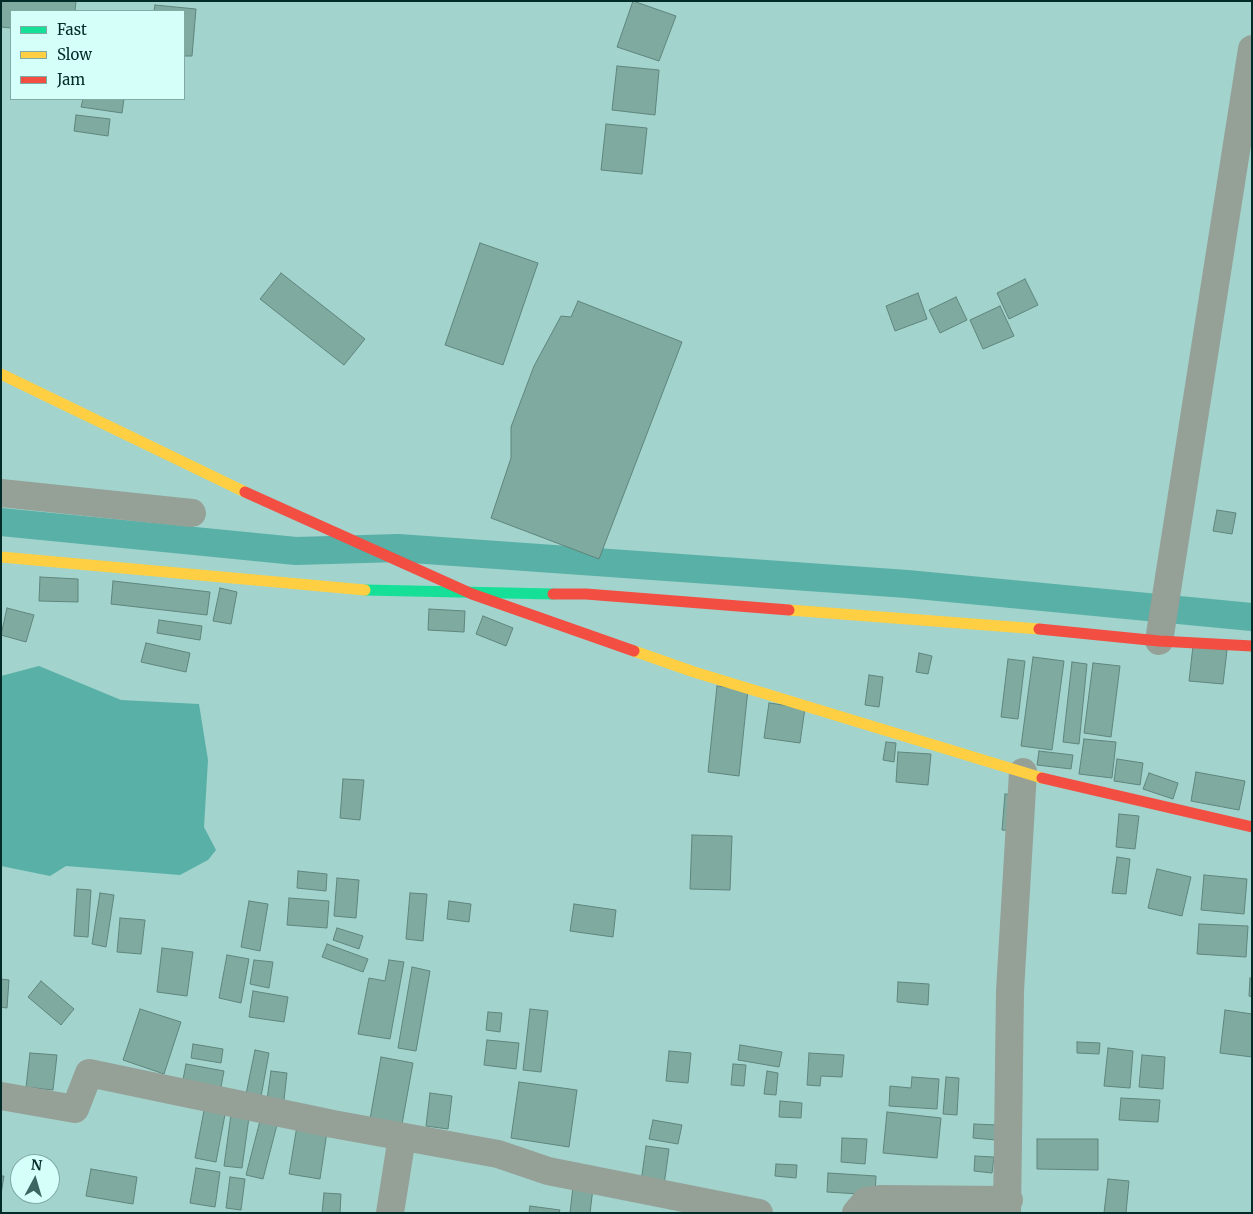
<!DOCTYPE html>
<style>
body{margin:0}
#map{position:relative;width:1253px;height:1214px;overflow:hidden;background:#a2d3cd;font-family:Merriweather,serif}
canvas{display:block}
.frame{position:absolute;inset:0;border:2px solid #032b27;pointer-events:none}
.legend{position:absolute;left:10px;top:10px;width:175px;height:90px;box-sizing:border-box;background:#d5fff9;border:1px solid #81aaa5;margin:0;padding:6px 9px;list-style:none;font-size:15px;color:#032b27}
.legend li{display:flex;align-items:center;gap:10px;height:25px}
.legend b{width:25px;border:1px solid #81aaa5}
.north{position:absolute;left:10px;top:1154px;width:50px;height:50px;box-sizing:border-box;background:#d5fff9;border:1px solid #81aaa5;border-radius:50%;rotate:6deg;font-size:14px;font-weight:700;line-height:20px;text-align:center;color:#032b27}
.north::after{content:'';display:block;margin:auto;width:18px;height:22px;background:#3b6661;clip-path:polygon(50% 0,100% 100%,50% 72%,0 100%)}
</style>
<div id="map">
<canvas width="1253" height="1214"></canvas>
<div class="frame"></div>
<ul class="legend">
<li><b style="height:6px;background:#16e098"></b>Fast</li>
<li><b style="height:6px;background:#ffcf43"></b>Slow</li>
<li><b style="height:6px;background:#f24e42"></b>Jam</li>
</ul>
<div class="north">N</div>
</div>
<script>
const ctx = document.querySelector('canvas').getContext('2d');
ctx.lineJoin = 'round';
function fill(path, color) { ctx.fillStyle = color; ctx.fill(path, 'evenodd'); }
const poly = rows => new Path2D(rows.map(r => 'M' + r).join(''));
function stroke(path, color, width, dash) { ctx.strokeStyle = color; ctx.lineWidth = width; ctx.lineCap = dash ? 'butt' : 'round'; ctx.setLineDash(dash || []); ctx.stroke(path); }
fill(poly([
 [39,666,121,700,199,704,208,760,204,827,216,850,208,860,180,875,66,866,50,876,1,866,1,676]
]), '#59b0a6');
stroke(poly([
 [1,522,296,551,398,548,907,584,1252,617]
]), '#59b0a6', 28);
const building = poly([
 [1,1,76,1,75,11,11,11,11,28,1,27,1,1],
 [633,1,676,16,659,61,617,47,633,1],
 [155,5,196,9,192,56,184,56,184,11,154,11,155,5],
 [617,66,659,70,655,115,612,110,617,66],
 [83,99,124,99,122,113,81,107,83,99],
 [76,115,110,119,108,136,74,131,76,115],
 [606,124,647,128,642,174,601,170,606,124],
 [480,243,538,263,503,365,445,345,480,243],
 [281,273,365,339,344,365,260,299,281,273],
 [1025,279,1038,305,1009,319,997,293,1025,279],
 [918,293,927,319,895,331,886,306,918,293],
 [956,297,967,320,940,333,929,310,956,297],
 [578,301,682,342,599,559,491,518,511,458,511,427,534,366,561,316,571,317,578,301],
 [1000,306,1014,336,983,349,970,320,1000,306],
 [1217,510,1236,513,1232,534,1213,531,1217,510],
 [40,577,78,579,78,602,39,601,40,577],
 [113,581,210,592,207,615,111,604,113,581],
 [220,588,237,592,231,624,213,621,220,588],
 [7,608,34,615,26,642,1,635,7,608],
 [429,609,465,611,464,632,428,630,429,609],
 [483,616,513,628,506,646,476,634,483,616],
 [159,620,202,626,200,640,157,633,159,620],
 [146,643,190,653,186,672,141,662,146,643],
 [1193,646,1227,650,1223,684,1189,681,1193,646],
 [919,653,932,656,928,674,916,672,919,653],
 [1033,657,1064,661,1052,750,1021,746,1033,657],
 [1008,659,1025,661,1018,719,1001,717,1008,659],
 [1072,662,1087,664,1079,744,1063,742,1072,662],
 [1093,663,1120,666,1111,737,1084,733,1093,663],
 [869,675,883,677,879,707,865,705,869,675],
 [717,686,748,689,739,776,708,772,717,686],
 [769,703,805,708,800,743,764,738,769,703],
 [1084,739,1116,742,1112,778,1079,774,1084,739],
 [886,742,896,743,894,762,883,760,886,742],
 [1039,751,1073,755,1071,769,1037,765,1039,751],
 [898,752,931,754,928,785,896,782,898,752],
 [1117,759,1143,763,1140,785,1114,781,1117,759],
 [1196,772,1245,781,1239,810,1191,801,1196,772],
 [1149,773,1178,783,1173,799,1143,789,1149,773],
 [343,779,364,780,360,820,340,818,343,779],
 [1005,794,1021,795,1018,831,1002,830,1005,794],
 [1119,814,1139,816,1135,849,1116,847,1119,814],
 [692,835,732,836,730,890,690,889,692,835],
 [1117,857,1130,859,1126,894,1112,893,1117,857],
 [1157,869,1191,877,1182,916,1148,908,1157,869],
 [298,871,327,874,326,891,297,888,298,871],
 [1204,875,1247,879,1244,914,1201,910,1204,875],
 [337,878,359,880,356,918,334,916,337,878],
 [77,889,91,890,88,937,74,936,77,889],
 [100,893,114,895,106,947,92,944,100,893],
 [410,893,427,894,423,941,406,939,410,893],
 [289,898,329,901,327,928,287,925,289,898],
 [249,901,268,904,260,951,241,947,249,901],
 [449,901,471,904,469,922,447,919,449,901],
 [574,904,616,910,613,937,570,931,574,904],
 [120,918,145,920,141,954,117,952,120,918],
 [1199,924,1248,926,1246,957,1197,954,1199,924],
 [337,928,363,936,359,949,333,940,337,928],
 [327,944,368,959,363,972,322,957,327,944],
 [162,948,193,952,187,996,157,992,162,948],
 [227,955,249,959,241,1003,219,998,227,955],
 [254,960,273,962,269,988,250,984,254,960],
 [389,960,404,962,390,1039,358,1034,369,978,385,981,389,960],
 [412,967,430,971,416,1051,398,1048,412,967],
 [1250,978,1252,979,1252,997,1249,996,1250,978],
 [1,979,9,980,7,1008,1,1007,1,979],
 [41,981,74,1009,61,1025,28,997,41,981],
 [898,982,929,984,928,1005,897,1002,898,982],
 [253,991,288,997,284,1022,249,1017,253,991],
 [140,1009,181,1022,164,1074,123,1060,140,1009],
 [530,1009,548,1011,541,1072,523,1070,530,1009],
 [1225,1010,1252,1014,1252,1057,1220,1053,1225,1010],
 [488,1012,502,1013,500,1032,486,1030,488,1012],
 [487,1040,519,1043,516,1069,484,1065,487,1040],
 [1077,1042,1100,1043,1099,1054,1077,1053,1077,1042],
 [193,1044,223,1049,221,1063,191,1058,193,1044],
 [740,1045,782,1052,779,1067,738,1060,740,1045],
 [1108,1048,1133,1051,1130,1088,1104,1086,1108,1048],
 [255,1050,269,1053,260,1102,245,1099,255,1050],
 [669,1051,691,1053,688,1083,666,1081,669,1051],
 [30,1053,57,1055,53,1090,26,1087,30,1053],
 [809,1053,844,1055,842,1077,821,1076,820,1086,807,1085,809,1053],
 [1142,1055,1165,1057,1163,1089,1139,1087,1142,1055],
 [381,1057,413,1063,402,1124,370,1119,381,1057],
 [186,1064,224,1071,220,1092,182,1085,186,1064],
 [733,1064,746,1065,744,1086,731,1085,733,1064],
 [271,1071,287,1073,283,1109,266,1107,271,1071],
 [767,1071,778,1073,776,1095,764,1094,767,1071],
 [912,1077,939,1079,937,1109,889,1106,890,1086,911,1088,912,1077],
 [946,1077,959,1078,957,1115,943,1114,946,1077],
 [519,1082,577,1090,569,1147,511,1138,519,1082],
 [430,1093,452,1096,448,1129,426,1126,430,1093],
 [1121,1098,1160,1100,1158,1122,1119,1120,1121,1098],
 [206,1100,227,1104,216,1162,195,1158,206,1100],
 [780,1101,802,1103,801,1118,779,1117,780,1101],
 [232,1107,250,1110,242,1168,224,1166,232,1107],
 [887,1112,941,1118,937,1158,883,1153,887,1112],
 [262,1113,279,1117,263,1179,246,1175,262,1113],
 [298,1120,328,1125,320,1179,289,1174,298,1120],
 [653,1120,682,1125,678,1144,649,1139,653,1120],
 [974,1124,997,1125,996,1140,973,1138,974,1124],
 [842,1138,867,1139,865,1164,841,1162,842,1138],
 [1037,1139,1098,1139,1098,1170,1037,1169,1037,1139],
 [646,1146,669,1149,664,1185,641,1182,646,1146],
 [975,1156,994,1157,992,1173,974,1171,975,1156],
 [776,1164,797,1165,796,1178,775,1176,776,1164],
 [196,1168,220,1172,215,1207,190,1203,196,1168],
 [91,1169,137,1177,133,1204,86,1196,91,1169],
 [828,1173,876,1176,875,1195,827,1192,828,1173],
 [1,1176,4,1176,1,1194,1,1176],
 [230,1177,245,1179,241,1210,226,1208,230,1177],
 [574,1178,594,1180,590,1213,570,1213,574,1178],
 [1108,1179,1129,1181,1126,1213,1104,1213,1108,1179],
 [324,1193,341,1194,340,1213,322,1213,324,1193],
 [530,1206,560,1210,559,1213,529,1213,530,1206]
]);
fill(building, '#7faaa0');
stroke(building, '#5f857d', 1);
stroke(poly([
 [1,493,192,513],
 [1159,641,1252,49],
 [1,1096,75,1109,89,1073,333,1124,498,1154,548,1171,759,1213],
 [390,1213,402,1137],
 [856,1213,866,1201,880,1199,1009,1200],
 [1007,1213,1010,991,1023,772]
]), '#95a097', 28);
stroke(poly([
 [365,590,553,594]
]), '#16e098', 11);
stroke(poly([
 [1,374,245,492],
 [1,557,365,590],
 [789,610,1039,629],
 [634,651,694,672,1042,778]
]), '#ffcf43', 11);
stroke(poly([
 [245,492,472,594,634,651],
 [553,594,586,594,789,610],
 [1039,629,1159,641,1252,646],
 [1042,778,1252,827]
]), '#f24e42', 11);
</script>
